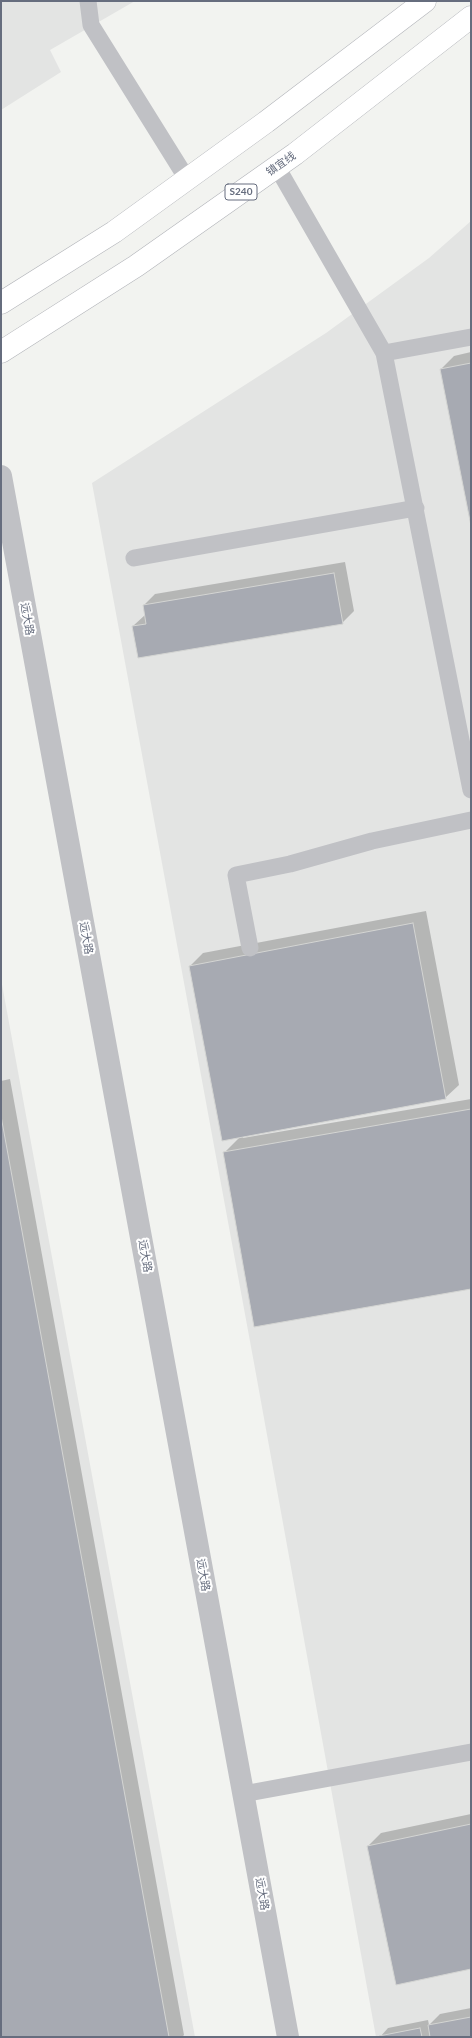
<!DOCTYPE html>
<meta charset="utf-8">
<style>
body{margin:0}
#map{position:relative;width:472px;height:2038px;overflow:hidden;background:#f2f3f0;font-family:Lato,sans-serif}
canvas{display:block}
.frame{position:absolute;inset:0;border:2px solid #666d7e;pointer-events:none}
</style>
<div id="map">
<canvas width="472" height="2038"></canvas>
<div class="frame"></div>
</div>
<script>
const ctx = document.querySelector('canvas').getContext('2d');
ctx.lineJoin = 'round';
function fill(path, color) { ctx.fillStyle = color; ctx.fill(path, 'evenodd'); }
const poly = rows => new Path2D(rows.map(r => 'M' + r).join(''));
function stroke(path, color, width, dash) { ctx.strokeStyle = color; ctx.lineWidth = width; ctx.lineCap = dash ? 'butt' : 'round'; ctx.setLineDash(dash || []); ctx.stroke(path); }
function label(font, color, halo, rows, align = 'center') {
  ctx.font = font + ' Lato,"Noto Sans SC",sans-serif'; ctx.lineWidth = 4; ctx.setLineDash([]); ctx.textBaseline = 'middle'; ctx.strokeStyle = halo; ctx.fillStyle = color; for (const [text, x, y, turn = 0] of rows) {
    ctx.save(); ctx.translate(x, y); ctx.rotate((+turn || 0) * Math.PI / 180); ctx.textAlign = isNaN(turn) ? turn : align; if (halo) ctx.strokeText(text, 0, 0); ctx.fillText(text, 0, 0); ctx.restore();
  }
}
fill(poly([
 [1,1,135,1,50,50,61,72,1,110],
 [471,221,471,2037,376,2037,254,1363,92,483,326,333,429,258],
 [1,979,195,2037,1,2037]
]), '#e3e4e3');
fill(poly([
 [471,352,471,521,441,369,454,356],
 [345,562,354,611,342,623,133,626,145,615,144,605,155,594],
 [426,911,459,1085,445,1098,242,1136,243,1138,471,1099,471,1288,224,1153,240,1137,190,966,203,953],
 [10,1079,184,2035,182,2037,1,2037,1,1081],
 [471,1814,471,1967,368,1846,381,1833],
 [471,2008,471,2037,380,2037,388,2028,428,2020,429,2025,440,2014]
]), '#0003');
const building = poly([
 [471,363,471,526,440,369,471,363],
 [334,573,343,624,138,658,132,626,146,624,143,605,334,573],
 [413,923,446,1099,222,1141,189,966,413,923],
 [471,1109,471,1289,254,1327,223,1152,471,1109],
 [1,1116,169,2037,1,2037,1,1116],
 [471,1824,471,1969,396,1985,367,1846,471,1824],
 [471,2017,471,2037,430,2037,428,2025,471,2017],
 [420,2028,422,2037,379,2037,379,2036,420,2028]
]);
fill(building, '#a7aab2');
stroke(building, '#d4d5d3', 1);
const primary = poly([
 [1,303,114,232,266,122,425,1],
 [1,352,136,266,295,154,471,17]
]);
stroke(primary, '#b1b3b8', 23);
stroke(poly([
 [88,1,91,25,187,179],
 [277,167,384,353,471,790],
 [384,353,471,337],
 [134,558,416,508],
 [250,948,236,875,290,864,372,841,471,820],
 [243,1794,471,1752]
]), '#c0c1c5', 17);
stroke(poly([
 [1,476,288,2037]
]), '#c0c1c5', 22);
stroke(primary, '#fff', 22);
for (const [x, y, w] of [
 [241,192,32]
]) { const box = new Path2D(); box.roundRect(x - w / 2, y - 8, w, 16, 3); ctx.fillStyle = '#fff'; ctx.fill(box); stroke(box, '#666d7e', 1); }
label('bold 10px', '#666d7e', null, [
 ["S240",241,192]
]);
label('11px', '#666d7e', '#fff', [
 ["镇宜线",281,164,-35],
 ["远大路",27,619,80],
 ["远大路",86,938,80],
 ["远大路",145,1256,80],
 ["远大路",203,1575,80],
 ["远大路",262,1894,80]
]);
</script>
